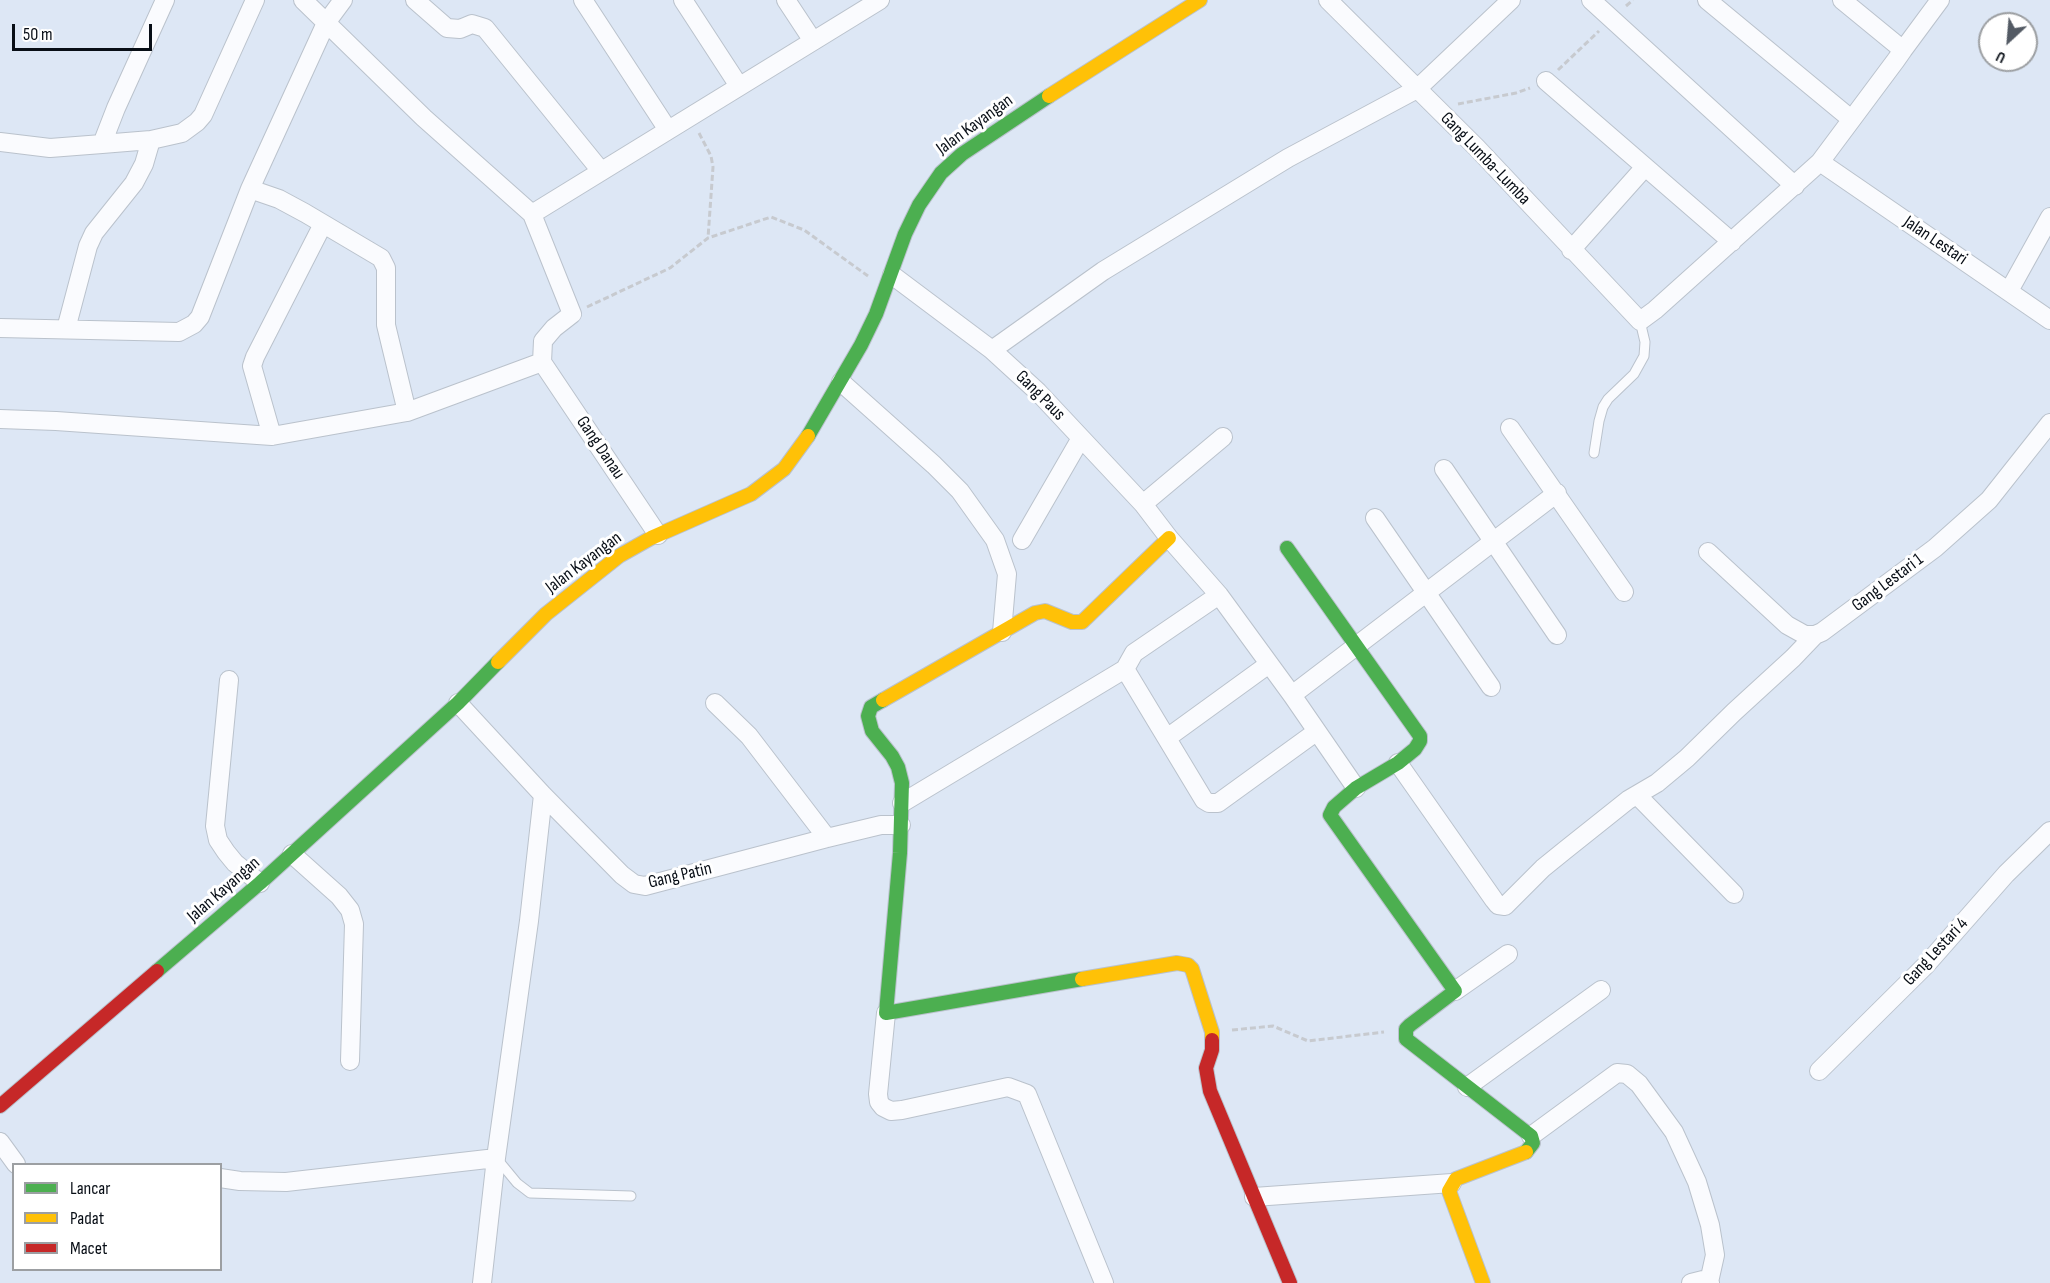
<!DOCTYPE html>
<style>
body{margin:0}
#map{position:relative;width:2050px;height:1283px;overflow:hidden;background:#dde7f5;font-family:"Sofia Sans Condensed",sans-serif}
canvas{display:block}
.legend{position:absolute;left:12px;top:1163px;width:210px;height:108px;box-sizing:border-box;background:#fff;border:2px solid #9c9fa2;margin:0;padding:8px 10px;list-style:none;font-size:18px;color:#080e16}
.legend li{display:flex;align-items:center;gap:12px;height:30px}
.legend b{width:30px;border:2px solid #9c9fa2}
.north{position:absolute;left:1978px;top:12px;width:60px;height:60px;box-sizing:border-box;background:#fff;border:2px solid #9c9fa2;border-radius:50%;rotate:206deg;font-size:16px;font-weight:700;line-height:24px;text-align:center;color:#080e16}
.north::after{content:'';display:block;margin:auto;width:21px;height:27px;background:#535a64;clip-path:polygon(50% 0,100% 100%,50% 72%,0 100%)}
.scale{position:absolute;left:12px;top:24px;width:140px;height:27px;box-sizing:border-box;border:3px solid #080e16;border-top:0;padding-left:8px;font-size:18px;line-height:21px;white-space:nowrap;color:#080e16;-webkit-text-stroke:4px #fff;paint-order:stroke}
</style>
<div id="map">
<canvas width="2050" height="1283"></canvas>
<ul class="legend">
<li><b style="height:8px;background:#4caf50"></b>Lancar</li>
<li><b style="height:8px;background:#ffc107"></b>Padat</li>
<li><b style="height:8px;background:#c62828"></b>Macet</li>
</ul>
<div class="north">U</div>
<div class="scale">50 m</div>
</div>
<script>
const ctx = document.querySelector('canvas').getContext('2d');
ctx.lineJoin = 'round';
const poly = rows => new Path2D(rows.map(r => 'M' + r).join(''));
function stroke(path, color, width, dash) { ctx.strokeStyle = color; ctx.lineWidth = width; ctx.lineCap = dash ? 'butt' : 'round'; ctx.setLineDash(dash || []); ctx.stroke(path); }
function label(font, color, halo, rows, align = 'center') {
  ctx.font = font + ' "Sofia Sans Condensed",sans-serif'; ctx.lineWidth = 6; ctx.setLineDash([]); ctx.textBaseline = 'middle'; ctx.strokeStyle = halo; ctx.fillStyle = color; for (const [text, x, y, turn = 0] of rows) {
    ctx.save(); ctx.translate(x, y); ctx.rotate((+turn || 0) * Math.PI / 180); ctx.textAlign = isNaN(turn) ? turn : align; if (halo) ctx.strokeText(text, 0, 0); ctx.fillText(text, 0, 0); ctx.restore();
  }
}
const lane = poly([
 [1594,453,1599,421,1603,407,1608,399,1634,374,1644,356,1645,342,1640,321],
 [498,1160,517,1183,530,1193,631,1196]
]);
const street = poly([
 [165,0,116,108,102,144,151,140,182,133,197,122,203,115,255,0],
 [303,0,424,118,532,214,572,314,554,328,543,341,542,362],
 [415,0,447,28,460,29,472,24,485,28,601,171],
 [583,0,668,130],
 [683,0,739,86],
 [786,0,813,41],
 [1328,0,1477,148,1640,321,1655,310,1820,162,1896,60,1903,50,1842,0],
 [1591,0,1795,186],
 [1707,0,1851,119],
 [1903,50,1940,0],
 [1546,81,1732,242],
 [0,142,50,148,102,144],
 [1820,162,2050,320],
 [250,189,279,199,305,213,381,258,386,268,386,325,407,412],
 [532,214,880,0],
 [1571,250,1645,167],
 [892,275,992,350,1038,392,1143,504,1169,538,1219,595,1292,695,1356,788],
 [2009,291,2050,217],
 [0,328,179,332,194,324,200,317,250,189,326,23,343,0],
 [66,329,88,246,94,233,134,183,144,164,151,140],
 [992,350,1103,271,1288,158,1417,89,1511,0],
 [542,362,658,535],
 [841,382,934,465,960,491,995,540,1007,574,1002,632],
 [0,419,56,421,272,436,407,412,542,362],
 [1510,428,1624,592],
 [272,436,252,366,255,357,323,224],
 [1444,469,1557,635],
 [1143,504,1223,437],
 [1375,518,1491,687],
 [1022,540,1081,438],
 [1708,552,1787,625,1805,635,1815,635,1822,632,1935,548,1989,500,2050,423],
 [1219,595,1134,653,1125,669,1204,800,1209,803,1218,803,1316,732],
 [229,680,215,826,218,840,226,852,235,863,260,883],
 [1292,695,1557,493],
 [458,703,543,795,622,875,634,884,645,886,827,838,881,825,901,825],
 [715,703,749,736,827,838],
 [1167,738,1269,664],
 [1398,763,1494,900,1498,905,1505,906,1543,868,1564,851,1628,800,1657,783,1687,758,1734,712,1793,658,1815,635],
 [1637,795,1734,894],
 [902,803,1125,669],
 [292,854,339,896,350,910,354,924,350,1061],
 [1455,991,1508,954],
 [886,1013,878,1094,879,1102,883,1107,891,1111,902,1110,1008,1087,1027,1094,1104,1283],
 [1819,1071,1926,965,2006,874,2050,831],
 [1467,1087,1601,990],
 [1531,1136,1617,1073,1627,1074,1639,1084,1674,1132,1697,1182,1710,1225,1715,1255,1709,1282],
 [0,1142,16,1164],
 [220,1178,240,1181,286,1182,496,1158],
 [1254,1197,1452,1183],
 [482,1283,496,1158,529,921,543,795],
 [1691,1283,1703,1280,1710,1283]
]);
const fast = poly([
 [808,436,861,345,876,314,905,234,919,205,941,173,962,154,1049,96],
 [1287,548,1420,736,1420,741,1415,749,1398,763,1356,788,1334,807,1330,815,1455,991,1410,1025,1406,1029,1406,1039,1531,1136,1533,1143,1526,1152],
 [883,700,871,707,868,716,872,731,892,756,898,767,902,783,900,853,886,1013,1082,979],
 [157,971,260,883,458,703,498,662]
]);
const slow = poly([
 [1049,96,1200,0],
 [498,662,546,614,619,556,651,538,751,494,784,469,808,436],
 [883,700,1035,613,1045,611,1072,622,1082,622,1169,538],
 [1082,979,1177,963,1188,965,1192,969,1212,1032,1212,1040],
 [1483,1283,1449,1191,1456,1179,1526,1152]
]);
const jam = poly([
 [1212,1040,1212,1050,1206,1068,1210,1091,1290,1283],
 [0,1106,157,971]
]);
stroke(lane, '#bac2cc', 11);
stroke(street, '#bac2cc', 20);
stroke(fast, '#bac2cc', 16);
stroke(slow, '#bac2cc', 16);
stroke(jam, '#bac2cc', 16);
stroke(poly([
 [1626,6,1633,0],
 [1558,70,1599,31],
 [1458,104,1516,93,1530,88],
 [699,133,711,156,713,167,708,238],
 [587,307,670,268,708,238,771,217,804,230,868,276],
 [1232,1030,1273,1026,1308,1041,1384,1032]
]), '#c7cacf', 3, [6, 3]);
stroke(lane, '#fafbfe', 9);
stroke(street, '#fafbfe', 18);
stroke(fast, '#4caf50', 14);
stroke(slow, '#ffc107', 14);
stroke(jam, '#c62828', 14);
label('18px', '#080e16', '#fff', [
 ["Jalan Kayangan",975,125,-36],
 ["Gang Lumba-Lumba",1485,159,46],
 ["Jalan Lestari",1935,241,34],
 ["Gang Paus",1040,396,45],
 ["Gang Danau",600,448,56],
 ["Jalan Kayangan",584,563,-37],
 ["Gang Lestari 1",1888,583,-37],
 ["Gang Patin",680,876,-13],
 ["Jalan Kayangan",224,890,-41],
 ["Gang Lestari 4",1936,952,-47]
]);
</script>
